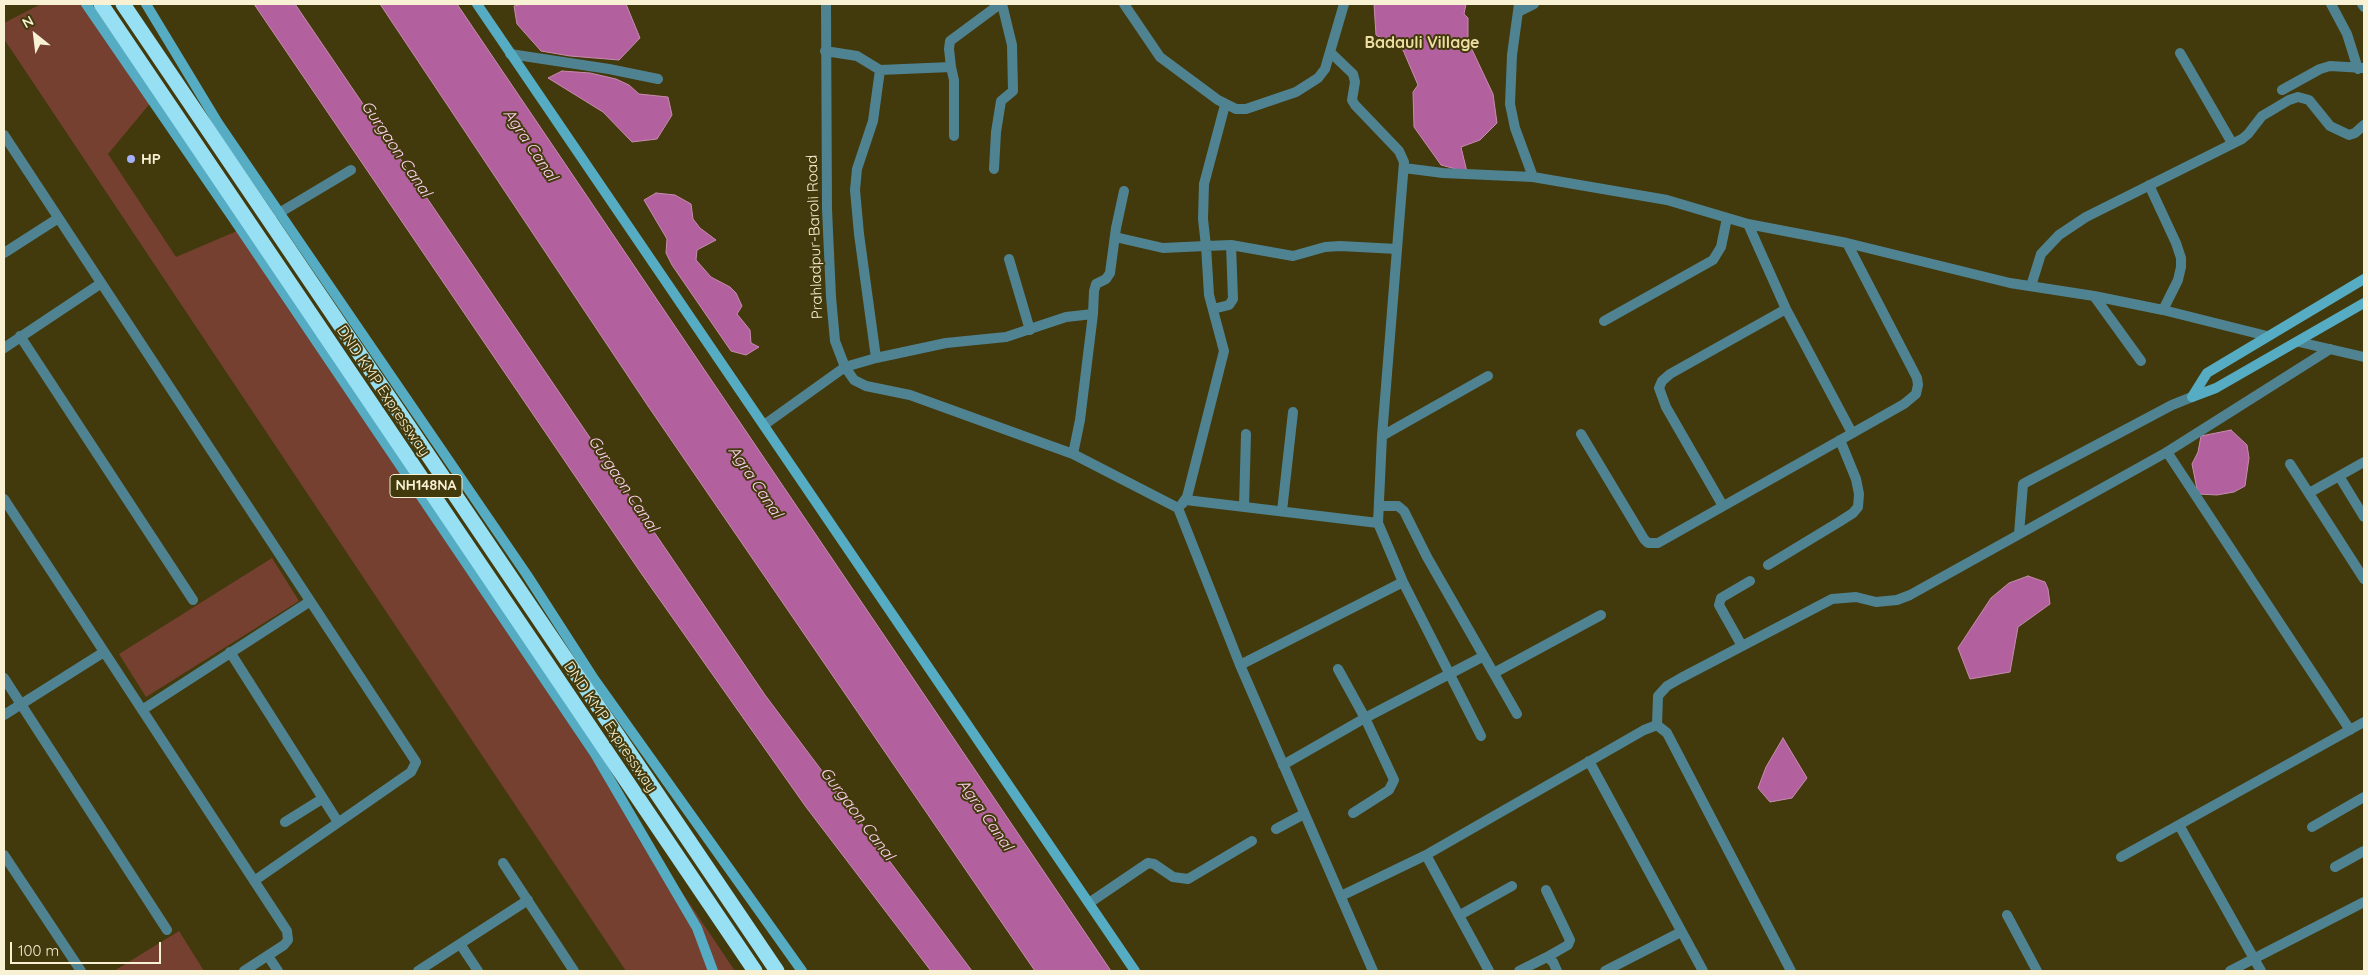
<!DOCTYPE html>
<style>
body{margin:0}
#map{position:relative;width:2368px;height:975px;overflow:hidden;background:#42390c;font-family:Quicksand,sans-serif}
canvas{display:block}
.frame{position:absolute;inset:0;border:5px solid #f8f1d4;pointer-events:none}
.north{position:absolute;left:10px;top:10px;width:50px;height:50px;-webkit-text-stroke:4px #42390c;paint-order:stroke;rotate:331deg;font-size:14px;font-weight:700;line-height:20px;text-align:center;color:#f8f1d4}
.north::after{content:'';display:block;margin:auto;width:18px;height:22px;background:#f8f1d4;clip-path:polygon(50% 0,100% 100%,50% 72%,0 100%)}
.scale{position:absolute;left:10px;top:942px;width:151px;height:22px;box-sizing:border-box;border:2px solid #f8f1d4;border-top:0;padding-left:6px;font-size:15px;line-height:18px;white-space:nowrap;color:#f8f1d4;-webkit-text-stroke:4px #42390c;paint-order:stroke}
</style>
<div id="map">
<canvas width="2368" height="975"></canvas>
<div class="frame"></div>
<div class="north">N</div>
<div class="scale">100 m</div>
</div>
<script>
const ctx = document.querySelector('canvas').getContext('2d');
ctx.lineJoin = 'round';
function fill(path, color) { ctx.fillStyle = color; ctx.fill(path, 'evenodd'); }
const poly = rows => new Path2D(rows.map(r => 'M' + r).join(''));
function stroke(path, color, width, dash) { ctx.strokeStyle = color; ctx.lineWidth = width; ctx.lineCap = dash ? 'butt' : 'round'; ctx.setLineDash(dash || []); ctx.stroke(path); }
function label(font, color, halo, rows, align = 'center') {
  ctx.font = font + ' Quicksand,sans-serif'; ctx.lineWidth = 4; ctx.setLineDash([]); ctx.textBaseline = 'middle'; ctx.strokeStyle = halo; ctx.fillStyle = color; for (const [text, x, y, turn = 0] of rows) {
    ctx.save(); ctx.translate(x, y); ctx.rotate((+turn || 0) * Math.PI / 180); ctx.textAlign = isNaN(turn) ? turn : align; if (halo) ctx.strokeText(text, 0, 0); ctx.fillText(text, 0, 0); ctx.restore();
  }
}
fill(poly([
 [41,4,88,4,152,101,108,154,176,257,237,231,735,971,626,971,4,39,4,23],
 [272,558,299,601,146,697,119,654],
 [179,931,204,971,114,971]
]), '#764030');
const water = poly([
 [254,4,295,4,765,695,972,971,931,971,806,807,641,573,254,4],
 [380,4,457,4,1111,971,1035,971,648,406,380,4],
 [523,4,626,4,640,38,619,60,570,56,541,51,517,24,514,6,523,4],
 [1374,4,1466,4,1464,14,1468,18,1468,41,1493,94,1497,123,1480,140,1461,147,1467,172,1441,165,1414,127,1413,92,1418,85,1403,50,1376,35,1374,4],
 [562,71,590,73,616,79,629,85,639,94,668,97,672,115,657,139,632,142,603,112,548,78,562,71],
 [656,193,675,195,691,204,693,219,700,228,716,240,697,250,696,260,711,277,730,287,736,293,742,306,737,314,750,330,751,343,759,347,746,355,731,351,672,265,666,253,667,239,644,200,656,193],
 [2231,430,2247,445,2249,458,2245,486,2234,492,2217,495,2198,494,2192,464,2198,452,2201,436,2231,430],
 [2028,576,2045,582,2048,589,2050,604,2018,627,2010,672,1970,679,1958,648,1991,598,2009,583,2028,576],
 [1783,738,1807,778,1792,798,1770,802,1758,788,1766,767,1783,738]
]);
fill(water, '#b2619e');
stroke(water, '#c78cae', 1);
stroke(poly([
 [1124,4,1160,57,1218,100,1236,109,1246,109,1296,92,1318,78,1325,69,1344,4],
 [1519,4,1512,55,1510,104,1515,128,1533,177],
 [2331,4,2347,34,2358,69],
 [2362,4,2364,7],
 [1518,12,1534,4],
 [825,51,857,56,880,70,951,67,949,49,950,41,1000,4],
 [1330,52,1353,74,1355,82,1352,100,1355,105,1399,151,1404,162,1382,436,1378,523],
 [2180,53,2232,143],
 [510,54,609,69,658,79],
 [951,67,954,80,954,136],
 [2282,90,2320,69,2330,66,2364,68],
 [4,135,416,762,411,772,254,881],
 [1404,168,1443,173,1533,177,1667,200,1748,224,1847,243,2010,283,2094,296,2163,310,2267,336],
 [994,169,996,132,1001,101,1013,91,1012,45,1002,4],
 [2149,185,2176,243,2181,258,2181,267,2178,280,2163,310],
 [279,213,351,170],
 [1748,224,1786,309,1852,433],
 [1115,237,1163,248,1206,246,1209,295,1224,351,1187,497,1182,504],
 [1231,245,1293,256,1325,247,1340,246,1397,249],
 [4,253,57,219],
 [1009,259,1030,330],
 [2031,286,2041,254,2059,235,2086,217,2242,139,2248,134,2262,116,2289,100,2298,97,2309,100,2330,126,2349,135,2355,133,2364,125],
 [2094,296,2141,361],
 [1213,309,1229,305,1233,299,1231,245,1206,246,1203,219,1204,184,1225,105],
 [1093,314,1066,317,1006,337,946,343,876,358,845,367,854,380,866,386,910,395,1073,454,1178,508,1240,665,1373,971],
 [1604,321,1713,260,1721,247,1727,218],
 [20,336,193,600],
 [2299,342,2364,357],
 [4,348,100,284],
 [876,358,859,234,855,190,857,169,873,121,880,70],
 [764,425,845,367,835,341,831,297,827,209,826,4],
 [1581,434,1644,539,1648,543,1658,543,1904,404,1916,394,1918,385,1917,378,1847,243],
 [1382,436,1488,376],
 [2167,452,2350,730],
 [1073,454,1080,420,1093,314,1094,291,1096,284,1106,279,1110,273,1116,228,1124,191],
 [2290,464,2364,579],
 [2339,476,2364,517],
 [2309,493,2364,462],
 [4,499,287,931,288,940,284,945,244,971],
 [1186,500,1378,523,1403,582,1481,736],
 [1381,506,1398,506,1404,511,1427,557,1517,714],
 [1723,506,1666,407,1659,388,1662,381,1670,374,1786,309],
 [1244,507,1246,434],
 [1282,511,1293,412],
 [2019,534,2023,484,2172,405,2192,397],
 [1768,565,1839,522,1853,513,1858,507,1859,494,1856,479,1840,440],
 [1742,646,1719,605,1721,598,1750,581],
 [230,652,338,822],
 [1240,665,1403,582],
 [1338,669,1365,718,1394,780,1389,790,1353,813],
 [1494,673,1601,615],
 [4,678,167,930],
 [142,710,309,602],
 [4,715,104,652],
 [1657,725,1658,696,1667,686,1681,678,1832,599,1856,597,1876,602,1897,600,1910,595,2167,452,2330,349],
 [1589,761,1703,971],
 [1283,765,1365,718,1484,656],
 [285,822,322,799],
 [2179,825,2261,971],
 [2312,827,2364,797],
 [1276,829,1304,814],
 [4,855,81,971],
 [1426,855,1489,971],
 [2121,857,2364,722],
 [503,863,574,971],
 [2335,867,2364,851],
 [1546,890,1570,940,1568,945,1547,957],
 [1341,896,1426,855,1644,730,1657,725,1667,733,1791,971],
 [1089,903,1148,863,1154,864,1173,877,1188,879,1252,841],
 [1460,915,1512,886],
 [2007,915,2037,971],
 [460,944,478,971],
 [268,956,278,971],
 [418,971,528,900],
 [1519,971,1547,957,1553,962,1557,971],
 [1605,971,1681,932],
 [2230,971,2364,902]
]), '#508391', 10);
stroke(poly([
 [86,4,235,221,595,754,697,928,713,971],
 [146,4,218,123,527,575,594,679,802,971],
 [477,4,1135,971],
 [2192,397,2207,373,2364,279],
 [2192,397,2216,388,2364,303]
]), '#56acc2', 10);
stroke(poly([
 [101,4,755,971],
 [123,4,777,971]
]), '#97e0f4', 15);
for (const [x, y, r, color] of [
 [131,159,5,"#a6b1fc"]
]) { const dot = new Path2D(); dot.arc(x, y, r, 0, 2 * Math.PI); ctx.fillStyle = color; ctx.fill(dot); stroke(dot, '#42390c', 2); }
for (const [x, y, w] of [
 [426,486,72]
]) { const box = new Path2D(); box.roundRect(x - w / 2, y - 11.5, w, 23, 4); ctx.fillStyle = '#42390c'; ctx.fill(box); stroke(box, '#f8f1d4', 1); }
label('bold 14px', '#f8f1d4', null, [
 ["NH148NA",426,486]
]);
label('bold 15px', '#f8f1d4', '#42390c', [
 ["HP",141,159]
], 'left');
label('15px', '#f8f1d4', '#42390c', [
 ["Prahladpur-Baroli Road",815,237,-92],
 ["DND KMP Expressway",383,391,56],
 ["DND KMP Expressway",610,727,56]
]);
label('bold 16px', '#ecdea2', '#42390c', [
 ["Badauli Village",1422,43]
]);
label('italic 16px', '#fdd1f0', '#42390c', [
 ["Agra Canal",530,145,56],
 ["Gurgaon Canal",396,149,56],
 ["Agra Canal",755,482,56],
 ["Gurgaon Canal",623,484,56],
 ["Gurgaon Canal",857,814,53],
 ["Agra Canal",985,815,55]
]);
</script>
